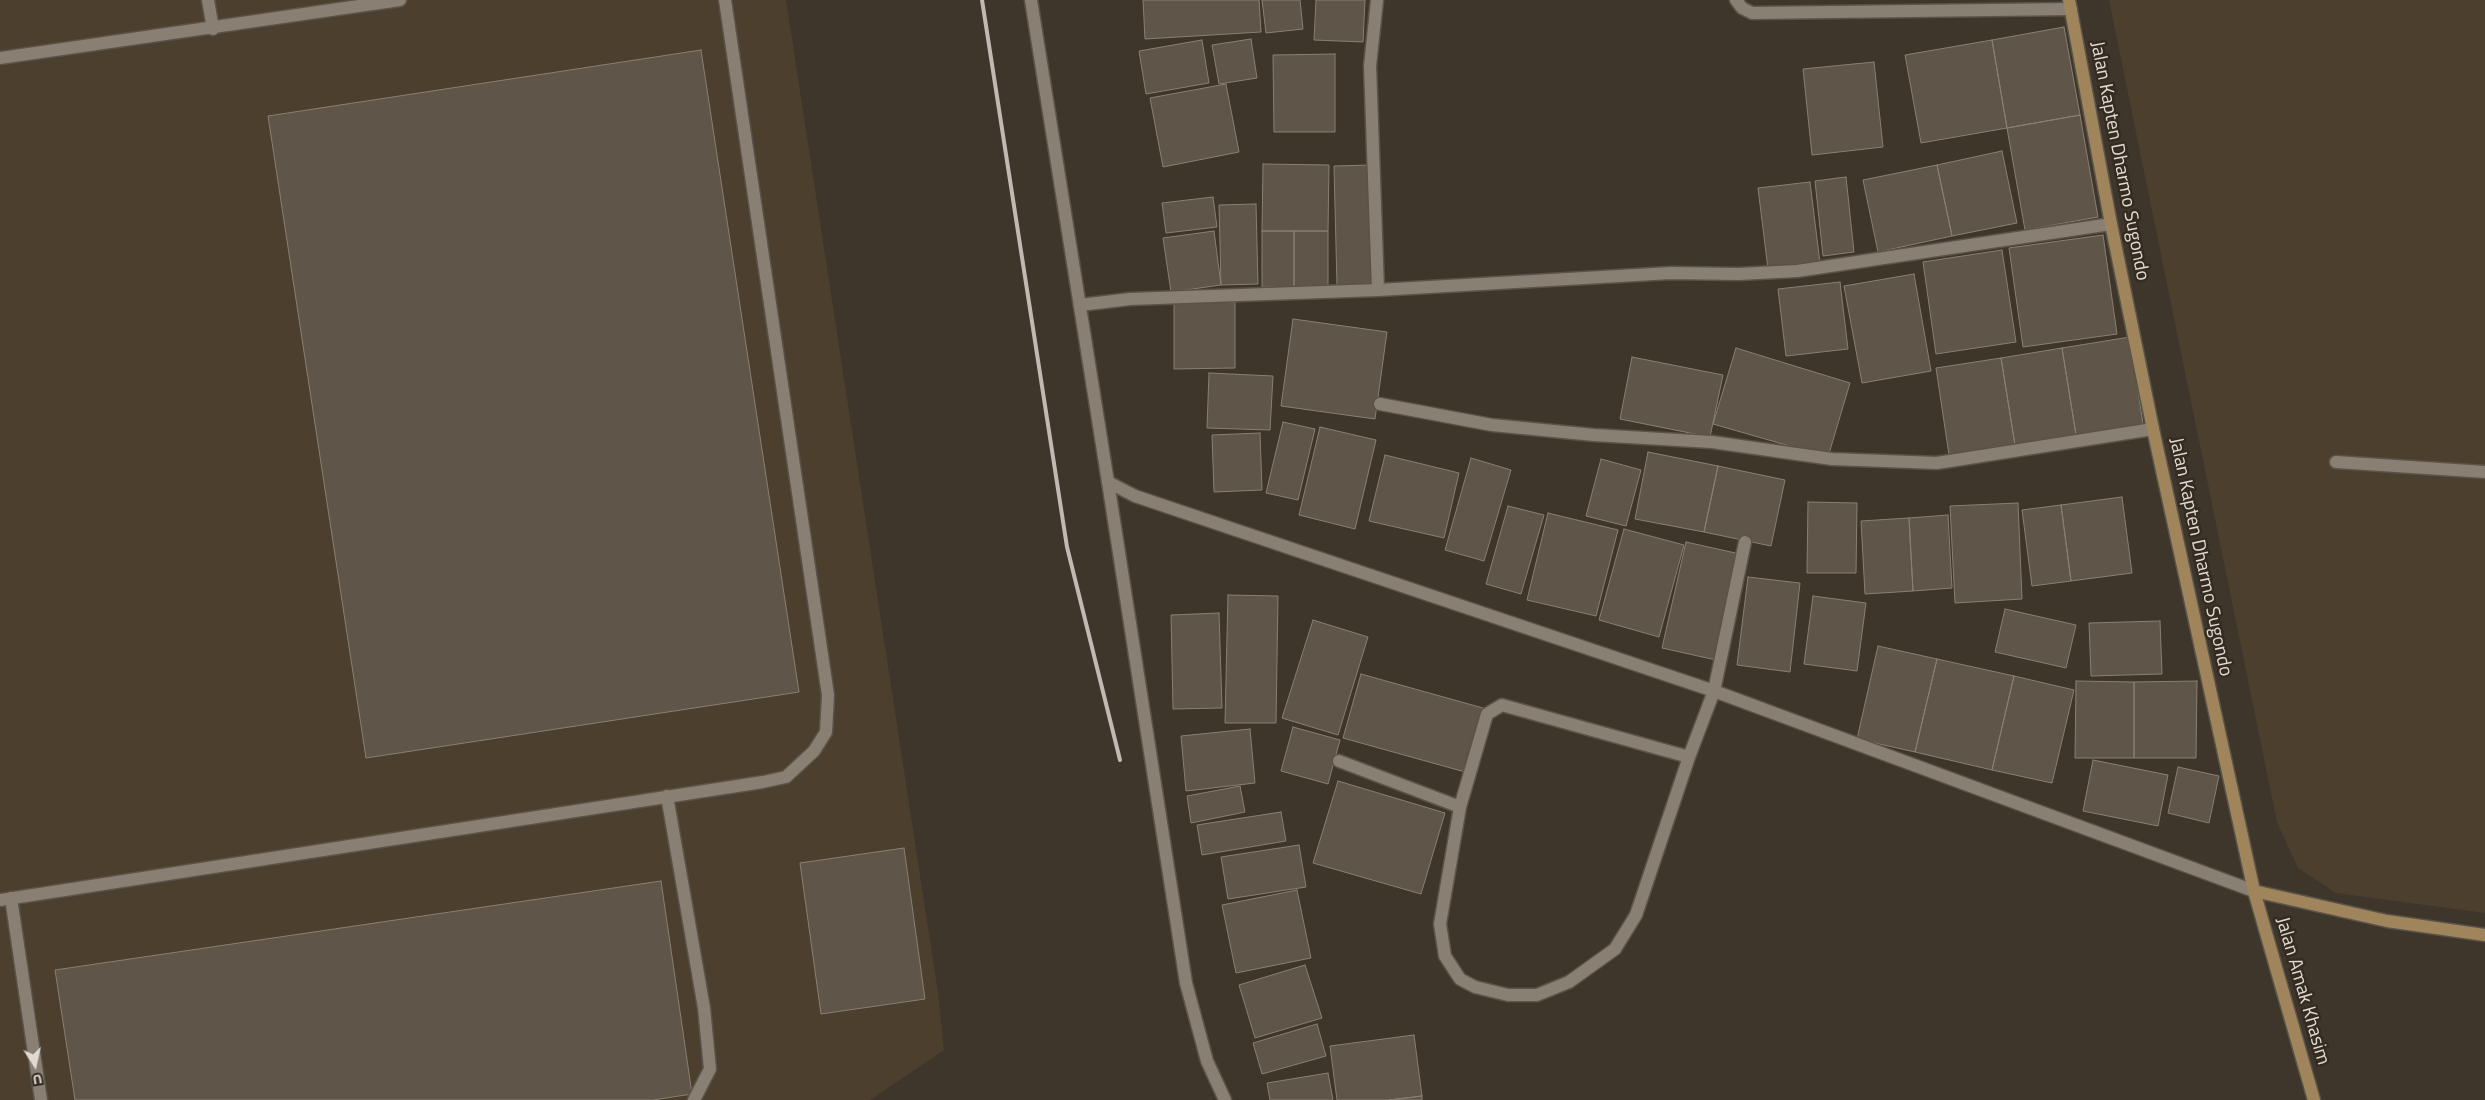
<!DOCTYPE html>
<style>
body{margin:0}
#map{position:relative;width:2485px;height:1100px;overflow:hidden;background:#3f362b;font-family:"Titillium Web",sans-serif}
canvas{display:block}
.north{position:absolute;left:10px;top:1040px;width:50px;height:50px;-webkit-text-stroke:4px #352c21;paint-order:stroke;rotate:170deg;font-size:14px;font-weight:700;line-height:20px;text-align:center;color:#e0dad3}
.north::after{content:'';display:block;margin:auto;width:18px;height:22px;background:#e0dad3;clip-path:polygon(50% 0,100% 100%,50% 72%,0 100%)}
</style>
<div id="map">
<canvas width="2485" height="1100"></canvas>
<div class="north">U</div>
</div>
<script>
const ctx = document.querySelector('canvas').getContext('2d');
ctx.lineJoin = 'round';
function fill(path, color) { ctx.fillStyle = color; ctx.fill(path, 'evenodd'); }
const poly = rows => new Path2D(rows.map(r => 'M' + r).join(''));
function stroke(path, color, width, dash) { ctx.strokeStyle = color; ctx.lineWidth = width; ctx.lineCap = dash ? 'butt' : 'round'; ctx.setLineDash(dash || []); ctx.stroke(path); }
function label(font, color, halo, rows, align = 'center') {
  ctx.font = font + ' "Titillium Web",sans-serif'; ctx.lineWidth = 5; ctx.setLineDash([]); ctx.textBaseline = 'middle'; ctx.strokeStyle = halo; ctx.fillStyle = color; for (const [text, x, y, turn = 0] of rows) {
    ctx.save(); ctx.translate(x, y); ctx.rotate((+turn || 0) * Math.PI / 180); ctx.textAlign = isNaN(turn) ? turn : align; if (halo) ctx.strokeText(text, 0, 0); ctx.fillText(text, 0, 0); ctx.restore();
  }
}
fill(poly([
 [0,0,786,0,938,993,944,1050,870,1100,0,1100],
 [2109,0,2485,0,2485,913,2336,893,2298,868,2277,822]
]), '#4c3f2e');
const building = poly([
 [1143,0,1259,0,1261,32,1145,39,1143,0],
 [1262,0,1300,0,1303,29,1266,33,1262,0],
 [1316,0,1365,0,1363,42,1314,40,1316,0],
 [2064,27,2080,115,2007,128,1992,40,2064,27],
 [1251,39,1257,78,1219,84,1212,45,1251,39],
 [1202,40,1209,83,1146,94,1139,51,1202,40],
 [1992,40,2007,128,1921,143,1905,55,1992,40],
 [701,50,799,692,366,758,268,116,701,50],
 [1335,54,1335,132,1274,132,1273,55,1335,54],
 [1874,62,1883,147,1812,155,1803,69,1874,62],
 [1226,84,1239,152,1163,167,1150,98,1226,84],
 [2080,115,2098,217,2025,230,2007,128,2080,115],
 [2002,151,2017,223,1952,236,1937,165,2002,151],
 [1263,164,1329,165,1328,231,1262,231,1263,164],
 [1371,165,1374,285,1337,286,1334,166,1371,165],
 [1937,165,1952,236,1878,252,1863,180,1937,165],
 [1846,177,1854,252,1823,256,1815,181,1846,177],
 [1810,182,1820,263,1768,269,1758,188,1810,182],
 [1213,197,1217,227,1166,233,1162,203,1213,197],
 [1256,204,1258,284,1221,285,1219,205,1256,204],
 [1214,231,1221,285,1171,292,1163,238,1214,231],
 [1262,231,1294,231,1294,287,1262,287,1262,231],
 [1294,231,1328,231,1328,287,1294,287,1294,231],
 [2103,235,2117,334,2023,347,2009,248,2103,235],
 [2002,250,2016,342,1936,354,1923,262,2002,250],
 [1914,274,1931,371,1862,383,1844,286,1914,274],
 [1840,282,1848,349,1786,356,1778,289,1840,282],
 [1174,302,1235,302,1235,368,1174,369,1174,302],
 [1293,319,1387,332,1375,419,1281,406,1293,319],
 [2130,337,2143,424,2076,435,2062,348,2130,337],
 [1736,348,1850,383,1828,457,1713,424,1736,348],
 [2062,348,2076,435,2015,445,2001,358,2062,348],
 [1632,357,1723,375,1710,437,1620,419,1632,357],
 [2001,358,2015,445,1949,455,1936,368,2001,358],
 [1209,373,1273,376,1270,430,1207,428,1209,373],
 [1283,422,1315,429,1298,500,1266,493,1283,422],
 [1320,427,1376,440,1355,529,1299,515,1320,427],
 [1260,433,1262,490,1214,492,1212,435,1260,433],
 [1648,452,1718,466,1704,532,1635,519,1648,452],
 [1385,455,1459,473,1444,538,1369,521,1385,455],
 [1471,458,1511,470,1484,561,1445,550,1471,458],
 [1601,459,1641,470,1626,526,1586,516,1601,459],
 [1718,466,1785,480,1771,546,1704,532,1718,466],
 [2122,497,2132,573,2071,581,2061,505,2122,497],
 [1808,502,1857,503,1856,573,1807,573,1808,502],
 [2018,503,2022,599,1955,603,1950,506,2018,503],
 [2061,505,2071,581,2032,586,2022,510,2061,505],
 [1508,506,1544,515,1521,594,1486,584,1508,506],
 [1548,513,1618,530,1596,616,1527,600,1548,513],
 [1948,515,1952,588,1913,591,1909,518,1948,515],
 [1909,518,1913,591,1865,594,1861,521,1909,518],
 [1624,529,1684,545,1659,637,1599,620,1624,529],
 [1686,542,1740,554,1716,660,1662,648,1686,542],
 [1748,577,1800,583,1790,672,1737,665,1748,577],
 [1228,595,1278,596,1276,723,1225,723,1228,595],
 [1813,596,1866,603,1857,671,1804,664,1813,596],
 [2005,609,2076,625,2066,668,1995,652,2005,609],
 [1219,613,1222,708,1173,709,1171,615,1219,613],
 [1313,620,1368,637,1338,735,1282,718,1313,620],
 [2160,621,2162,674,2091,676,2089,623,2160,621],
 [1878,646,1937,659,1915,752,1857,739,1878,646],
 [1937,659,2014,676,1992,770,1915,752,1937,659],
 [1361,674,1483,708,1465,772,1343,738,1361,674],
 [2014,676,2074,690,2052,783,1992,770,2014,676],
 [2076,681,2134,682,2134,758,2075,758,2076,681],
 [2197,681,2196,758,2134,758,2134,682,2197,681],
 [1293,727,1340,740,1328,784,1281,771,1293,727],
 [1250,729,1255,783,1186,791,1181,736,1250,729],
 [2093,760,2168,775,2158,826,2083,811,2093,760],
 [2178,767,2219,776,2209,823,2168,813,2178,767],
 [1338,781,1445,813,1421,894,1313,863,1338,781],
 [1240,786,1245,812,1191,823,1187,796,1240,786],
 [1281,812,1286,841,1202,855,1197,825,1281,812],
 [1299,845,1306,887,1228,899,1221,857,1299,845],
 [904,848,925,999,821,1014,800,863,904,848],
 [661,881,692,1094,653,1100,75,1100,55,970,661,881],
 [1297,890,1311,958,1236,973,1222,905,1297,890],
 [1305,965,1322,1018,1255,1038,1239,985,1305,965],
 [1317,1024,1326,1056,1262,1074,1253,1043,1317,1024],
 [1414,1035,1422,1096,1389,1100,1337,1100,1330,1046,1414,1035],
 [1328,1073,1333,1100,1270,1100,1267,1083,1328,1073],
 [1422,1096,1422,1100,1389,1100,1422,1096]
]);
fill(building, '#5f5649');
stroke(building, '#897f72', 1);
const lane = poly([
 [208,0,213,29],
 [1031,0,1108,482],
 [0,58,400,0],
 [2336,462,2485,472],
 [1689,757,1502,705,1487,714,1460,807,1440,924,1445,956,1460,979,1475,987,1508,995,1537,995,1569,982,1615,949,1636,915,1689,757,1714,691],
 [1339,761,1460,807],
 [667,796,704,1008,710,1069,694,1100],
 [11,898,41,1100],
 [0,900,763,782,786,777,814,751,826,732,828,695,725,0]
]);
const street = poly([
 [1377,0,1370,66,1378,290],
 [1736,0,1742,8,1752,13,2071,9],
 [1080,305,1130,299,1378,290,1671,273,1739,274,1797,271,2111,224],
 [1380,404,1492,425,1594,435,1712,442,1832,459,1937,463,2153,429],
 [1108,482,1135,496,1714,691,2254,891],
 [1108,482,1186,983,1207,1061,1225,1100],
 [1714,691,1745,542]
]);
const secondary = poly([
 [2069,0,2111,224,2153,429,2254,891,2314,1100],
 [2254,891,2387,921,2485,935]
]);
stroke(lane, '#5a5349', 15);
stroke(street, '#5a5349', 15);
stroke(secondary, '#5a5349', 15);
stroke(lane, '#897f72', 12);
stroke(street, '#897f72', 12);
stroke(secondary, '#a0855c', 12);
stroke(poly([
 [982,0,1067,547,1120,760]
]), '#c1bab3', 4);
label('19px', '#e0dad3', '#352c21', [
 ["Jalan Kapten Dharmo Sugondo",2119,161,79],
 ["Jalan Kapten Dharmo Sugondo",2200,557,78],
 ["Jalan Amak Khasim",2302,991,74]
]);
</script>
